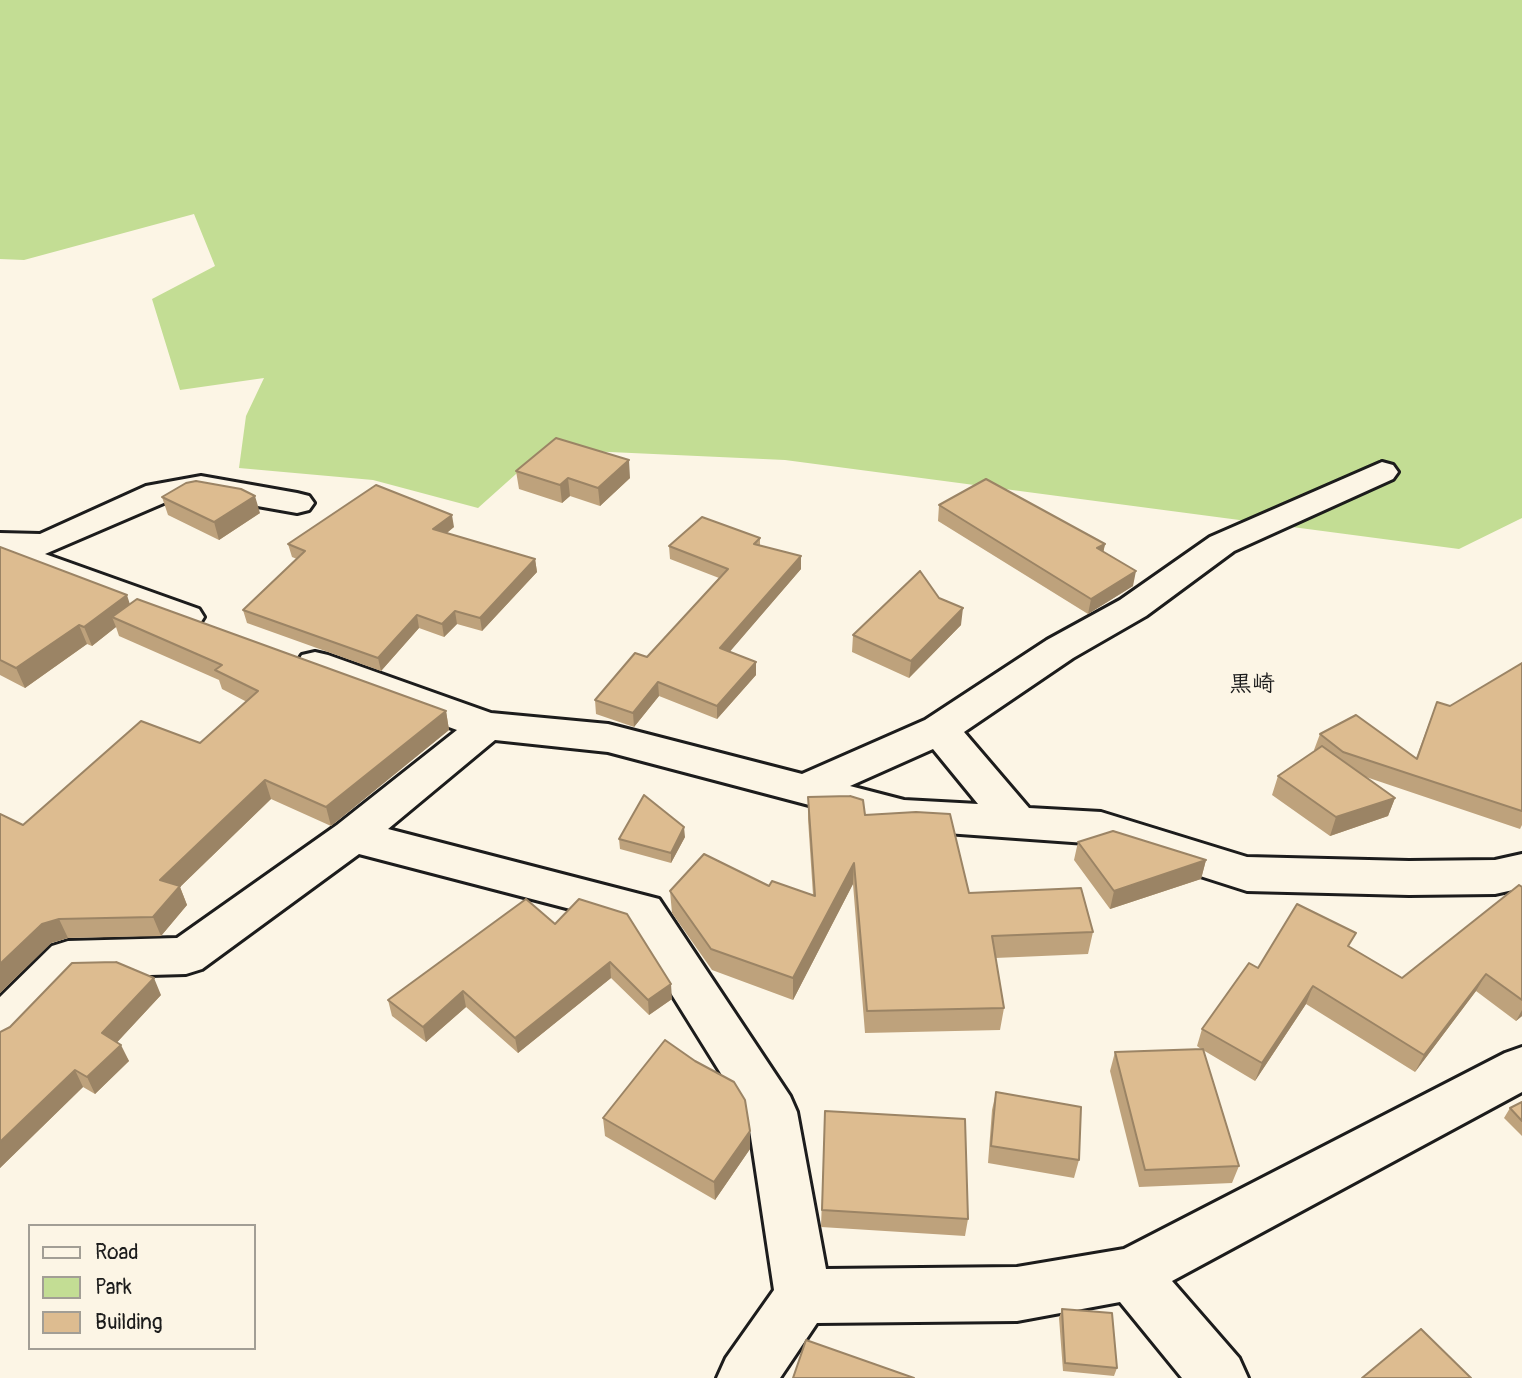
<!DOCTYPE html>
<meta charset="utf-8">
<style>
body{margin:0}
#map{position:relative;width:1522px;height:1378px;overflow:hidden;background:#fcf5e5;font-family:Pangolin,sans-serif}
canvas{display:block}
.legend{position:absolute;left:28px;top:1224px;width:228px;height:126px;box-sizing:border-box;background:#fcf5e5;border:2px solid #a29e95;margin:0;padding:9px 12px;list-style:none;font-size:21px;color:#1c1c1c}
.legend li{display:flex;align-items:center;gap:14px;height:35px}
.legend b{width:35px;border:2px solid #a29e95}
</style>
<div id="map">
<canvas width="1522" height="1378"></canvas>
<ul class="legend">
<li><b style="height:9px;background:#fcf5e5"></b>Road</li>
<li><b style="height:19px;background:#c3dd94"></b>Park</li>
<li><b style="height:19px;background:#ddbc90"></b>Building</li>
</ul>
</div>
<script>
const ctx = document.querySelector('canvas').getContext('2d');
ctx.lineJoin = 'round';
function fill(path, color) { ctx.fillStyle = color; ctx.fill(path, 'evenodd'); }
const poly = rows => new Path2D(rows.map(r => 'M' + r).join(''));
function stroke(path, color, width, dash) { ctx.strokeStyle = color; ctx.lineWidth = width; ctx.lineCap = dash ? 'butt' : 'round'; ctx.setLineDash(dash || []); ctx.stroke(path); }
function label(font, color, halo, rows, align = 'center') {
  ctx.font = font + ' Pangolin,"Klee One",sans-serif'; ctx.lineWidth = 6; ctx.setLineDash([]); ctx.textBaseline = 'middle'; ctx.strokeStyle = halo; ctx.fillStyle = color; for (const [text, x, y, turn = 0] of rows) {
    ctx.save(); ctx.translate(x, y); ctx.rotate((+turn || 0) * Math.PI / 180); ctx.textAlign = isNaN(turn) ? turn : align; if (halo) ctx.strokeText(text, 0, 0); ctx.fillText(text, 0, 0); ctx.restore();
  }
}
fill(poly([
 [0,0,1522,0,1522,518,1459,549,785,460,544,449,478,508,373,480,239,468,246,416,264,378,180,390,152,299,215,266,194,214,24,260,0,259]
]), '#c3dd94');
const minor = poly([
 [1382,462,1393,465,1398,472,1393,479,1234,551,1146,616,1073,658,964,732,1029,808,1101,812,1247,857,1409,861,1495,860,1522,854,1522,888,1495,894,1409,895,1247,891,1100,844,904,830,608,752,495,740,388,829,659,899,790,1096,797,1112,826,1269,1017,1267,1124,1249,1505,1053,1522,1047,1522,1092,1172,1281,1239,1358,1248,1378,1182,1378,1120,1302,1017,1321,817,1323,780,1378,717,1378,726,1358,774,1290,748,1117,628,924,359,854,202,969,186,974,79,977,17,1042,0,1048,0,997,52,946,68,941,177,938,337,825,457,730,302,673,296,664,302,655,315,652,328,655,491,713,608,724,802,774,925,720,1047,640,1120,600,1210,537,1382,462],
 [933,749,978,804,904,800,850,786,933,749],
 [201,476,297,493,309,496,314,503,309,510,297,513,201,496,166,502,45,554,199,609,204,617,199,625,186,629,173,625,0,562,0,533,40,534,146,486,201,476]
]);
stroke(minor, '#1c1c1c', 6);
fill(minor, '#fcf5e5');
fill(poly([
 [516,471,630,478,600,506,570,496,562,503,519,489],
 [162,497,260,513,219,540,168,515],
 [939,505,1105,544,1103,552,1133,586,1088,614,938,521],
 [454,527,447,533,535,559,537,572,482,631,457,624,444,637,419,628,381,671,247,623,243,610,297,559,292,557,288,544],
 [760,538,760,546,801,569,729,652,756,662,756,675,717,719,659,696,634,727,596,714,595,700,647,657,719,578,670,559,669,546],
 [0,547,130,604,446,711,449,730,331,826,271,799,180,887,187,905,161,936,68,938,51,943,0,993,0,814,23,825,200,743,247,702,222,689,219,680,119,636,116,627,92,646,87,644,25,688,0,675],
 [939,598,961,625,909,678,852,652,853,635],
 [1522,663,1522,825,1520,829,1366,777,1395,798,1388,816,1330,836,1272,795,1278,776,1316,751,1314,750,1320,734,1416,758,1437,702,1450,706],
 [808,797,865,815,969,893,1093,932,1088,954,995,958,1004,1008,1000,1030,865,1033,853,884,793,1000,712,970,672,913,670,891,769,886,813,895,808,819],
 [685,837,671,863,620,849,619,839],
 [1078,842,1206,860,1201,879,1110,909,1074,860],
 [1522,887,1522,1016,1516,1021,1476,991,1415,1072,1306,1004,1255,1081,1203,1050,1239,1166,1232,1183,1139,1187,1110,1071,1115,1052,1201,1049,1197,1046,1202,1029,1258,968,1350,947,1402,978],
 [555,924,672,999,649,1015,611,978,518,1053,466,1007,426,1042,392,1016,388,1000],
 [161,995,117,1042,129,1061,95,1094,83,1087,0,1168,0,1032],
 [996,1092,1079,1160,1074,1178,988,1163,992,1110],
 [1522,1102,1522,1136,1504,1118,1510,1108],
 [825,1111,968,1219,965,1236,821,1227],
 [603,1118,750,1131,750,1149,715,1200,605,1136],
 [1062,1309,1117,1368,1114,1376,1063,1371,1059,1318]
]), '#bea27c');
fill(poly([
 [629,460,630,478,600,506,598,488],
 [568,478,570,496,562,503,560,485],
 [255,496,260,513,219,540,214,522],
 [452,515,454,527,435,542,433,529],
 [1105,544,1102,559,1097,548],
 [801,556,801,569,721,662,720,648],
 [535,559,537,572,482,631,480,618],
 [1136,571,1133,586,1088,614,1091,599],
 [127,595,133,614,112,617,116,627,92,646,84,627],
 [963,608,961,625,909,678,911,661],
 [455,611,457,624,444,637,442,624],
 [417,615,419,628,381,671,378,658],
 [79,625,87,644,25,688,16,668],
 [756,662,756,675,717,719,717,706],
 [658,682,659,696,634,727,633,713],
 [446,711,449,730,331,826,326,807],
 [265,780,271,799,180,887,187,905,161,936,153,917,160,880],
 [1395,798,1388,816,1330,836,1336,817],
 [684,827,685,837,671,863,671,853],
 [1206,860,1201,879,1110,909,1114,891],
 [854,863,853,884,793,1000,793,978],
 [59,919,68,938,51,943,0,993,0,964,42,924],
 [610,962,611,978,518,1053,515,1038],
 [1486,974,1476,991,1415,1072,1424,1055],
 [154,978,161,995,110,1050,102,1033],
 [671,984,672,999,649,1015,648,1000],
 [1313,986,1306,1004,1255,1081,1262,1063],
 [463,991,466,1007,426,1042,423,1027],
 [1522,1010,1522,1016,1516,1021],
 [121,1045,129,1061,95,1094,87,1077],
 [75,1070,83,1087,0,1168,0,1142],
 [750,1131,750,1149,715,1200,714,1182]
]), '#9b8465');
const building = poly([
 [556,438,629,460,598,488,568,478,560,485,516,471,556,438],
 [986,479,1105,544,1097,548,1136,571,1091,599,939,505,986,479],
 [196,481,241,489,255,496,214,522,162,497,186,483,196,481],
 [376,485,452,515,433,529,535,559,480,618,455,611,442,624,417,615,378,658,243,610,305,551,288,544,376,485],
 [702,517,760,538,754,544,801,556,720,648,756,662,717,706,658,682,633,713,595,700,635,653,647,657,728,569,669,546,702,517],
 [0,547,127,595,84,627,79,625,16,668,0,660,0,547],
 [920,571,939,598,963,608,911,661,853,635,920,571],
 [137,599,446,711,326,807,265,780,160,880,180,886,153,917,59,919,42,924,0,964,0,814,23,825,141,721,200,743,258,691,215,670,222,665,112,617,137,599],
 [1522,663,1522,811,1343,752,1320,734,1356,715,1417,759,1437,702,1450,706,1522,663],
 [1322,746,1395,798,1336,817,1278,776,1322,746],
 [644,795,684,827,671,853,619,839,644,795],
 [850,796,863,800,865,815,916,812,950,814,969,893,1081,888,1093,932,992,936,1004,1008,867,1011,854,863,793,978,711,949,670,891,704,854,769,886,772,881,815,896,808,797,850,796],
 [1113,831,1206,860,1114,891,1078,842,1113,831],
 [1519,885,1522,887,1522,1000,1486,974,1424,1055,1313,986,1262,1063,1202,1029,1249,963,1258,968,1297,904,1356,933,1348,946,1402,978,1519,885],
 [526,899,555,924,579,899,627,914,671,984,648,1000,610,962,515,1038,463,991,423,1027,388,1000,526,899],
 [116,962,154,978,102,1033,121,1045,87,1077,75,1070,0,1142,0,1032,10,1027,72,963,116,962],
 [665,1040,695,1061,734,1082,745,1100,750,1131,714,1182,603,1118,665,1040],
 [1203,1049,1239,1166,1145,1170,1115,1052,1203,1049],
 [996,1092,1081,1107,1079,1160,991,1146,996,1092],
 [1522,1102,1522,1121,1510,1108,1522,1102],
 [825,1111,965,1119,968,1219,822,1210,825,1111],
 [1062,1309,1112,1313,1117,1368,1065,1363,1062,1309],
 [1421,1329,1471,1378,1362,1378,1421,1329],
 [806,1340,914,1378,793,1378,806,1340]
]);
fill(building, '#ddbc90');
stroke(building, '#9b8465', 2);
label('bold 23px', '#1c1c1c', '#fcf5e5', [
 ["黒崎",1252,685]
]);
</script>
